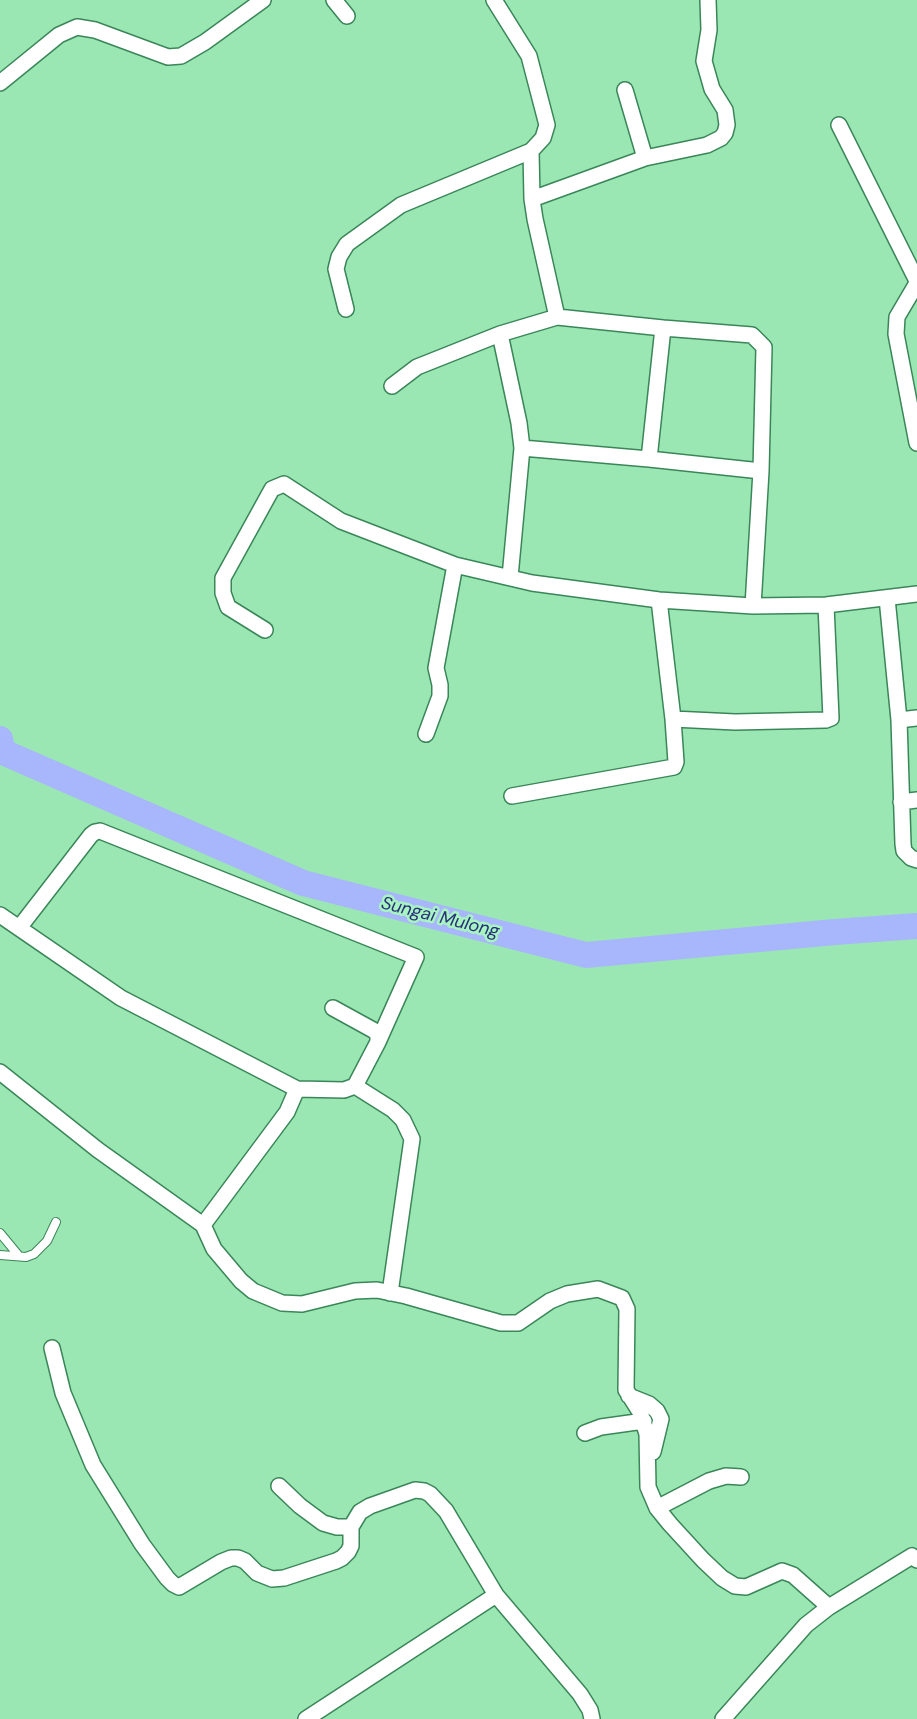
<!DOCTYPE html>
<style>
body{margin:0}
canvas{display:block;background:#9ae7b4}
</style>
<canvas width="917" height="1719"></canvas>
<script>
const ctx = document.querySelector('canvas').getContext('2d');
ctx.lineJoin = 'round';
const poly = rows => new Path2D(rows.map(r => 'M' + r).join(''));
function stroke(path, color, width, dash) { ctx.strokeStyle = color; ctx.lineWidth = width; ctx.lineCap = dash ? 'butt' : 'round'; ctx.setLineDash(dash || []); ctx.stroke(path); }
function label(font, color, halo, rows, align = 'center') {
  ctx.font = font + ' "DM Sans",sans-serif'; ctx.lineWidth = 5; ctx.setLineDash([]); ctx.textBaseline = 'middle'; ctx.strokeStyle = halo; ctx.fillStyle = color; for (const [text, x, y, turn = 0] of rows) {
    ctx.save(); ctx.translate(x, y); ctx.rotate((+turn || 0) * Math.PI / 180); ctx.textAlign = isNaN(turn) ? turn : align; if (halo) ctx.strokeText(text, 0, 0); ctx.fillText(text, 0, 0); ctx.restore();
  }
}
stroke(poly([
 [0,739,3,752,303,883,586,955,835,932,917,926]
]), '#a8b6fc', 26);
const lane = poly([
 [0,1233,19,1256],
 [0,1255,26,1257,34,1254,47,1241,56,1222]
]);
const street = poly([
 [334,0,347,16],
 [0,83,59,35,77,27,95,30,168,57,181,56,205,42,263,0],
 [625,90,645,158],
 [839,125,917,281],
 [532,199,645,158,707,145,721,138,725,133,727,125,725,110,712,89,704,61,709,30,708,0],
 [917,283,897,317,896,334,917,443],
 [346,309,336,269,339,257,347,244,401,205,531,151,543,138,547,125,529,56,494,0],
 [557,317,663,328,752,335,764,347,761,471,753,606],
 [500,334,519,423,522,448,510,577],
 [392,386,417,367,500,334,557,317,535,219,532,199,531,151],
 [522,448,649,459,761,471],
 [649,459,663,328],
 [887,598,899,720],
 [265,630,228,607,223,593,223,578,272,489,284,484,341,521,455,565,532,583,659,600,753,606,826,605,917,594],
 [917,718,899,720,903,844,904,851,911,858,917,860],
 [673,719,735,722,826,720,831,718,826,605],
 [426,734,440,696,440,685,436,668,455,565],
 [512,796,674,767,676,762,673,719,659,600],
 [901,802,917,800],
 [0,915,121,998,297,1089,287,1112,203,1225],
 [19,928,91,835,95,832,100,831,416,957,378,1042],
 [0,1072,98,1150,203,1225,214,1249,241,1281,253,1291,282,1303,302,1304,355,1291,377,1290,406,1296,501,1323,518,1323,550,1301,567,1294,598,1289,622,1298,627,1309,626,1390,640,1412,647,1434,648,1487,657,1508,670,1524,703,1560,722,1578,735,1586,746,1587,782,1571,793,1575,829,1607,912,1556,917,1560],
 [355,1086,393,1110,403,1120,412,1139,390,1293],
 [297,1089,344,1090,355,1086,378,1042,378,1034,373,1030,333,1008],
 [52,1348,63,1393,93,1465,142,1544,167,1578,173,1584,179,1587,221,1562,231,1558,238,1558,245,1561,257,1573,272,1579,284,1578,336,1561,342,1558,348,1552,351,1546,351,1527,360,1512,370,1506,415,1490,424,1491,430,1494,446,1511,496,1595],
 [629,1396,649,1404,657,1411,661,1419,653,1452],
 [585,1433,601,1427,644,1421],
 [279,1486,300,1506,323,1523,337,1527,351,1527],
 [657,1508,709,1481,726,1476,741,1477],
 [306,1719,496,1595,580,1694,590,1710,592,1719],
 [723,1719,806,1625,829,1607]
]);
stroke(lane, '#3a8658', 10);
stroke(street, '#3a8658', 18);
stroke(lane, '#fff', 8);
stroke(street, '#fff', 15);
label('italic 18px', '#292e7c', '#a7f4c1', [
 ["Sungai Mulong",440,918,14]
]);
</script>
